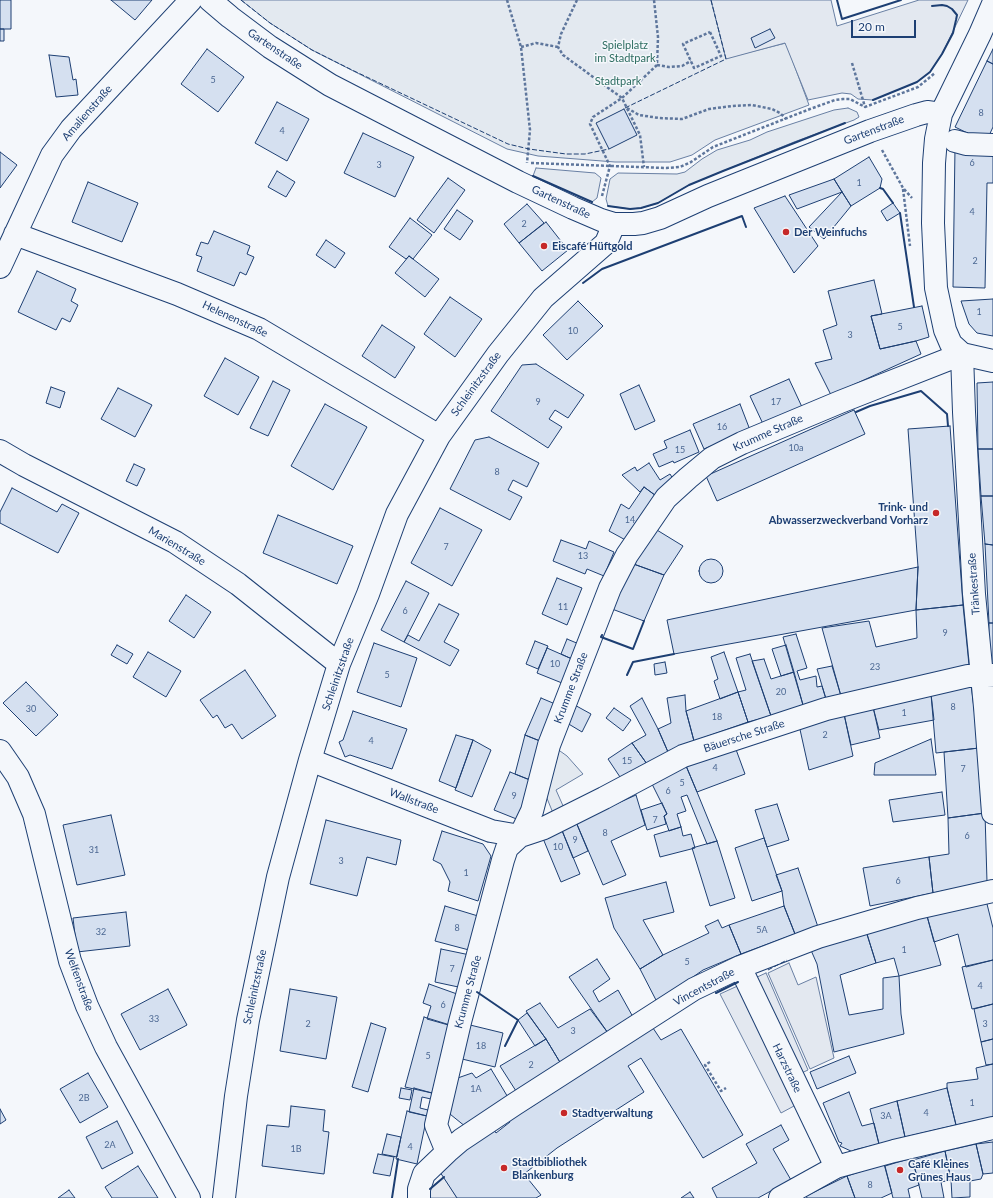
<!DOCTYPE html>
<meta charset="utf-8">
<style>
body{margin:0}
#map{position:relative;width:993px;height:1198px;overflow:hidden;background:#f4f7fb;font-family:Lato,sans-serif}
canvas{display:block}
.scale{position:absolute;left:851px;top:20px;width:65px;height:18px;box-sizing:border-box;border:2px solid #1d3f73;border-top:0;padding-left:5px;font-size:12px;line-height:14px;white-space:nowrap;color:#1d3f73;-webkit-text-stroke:3px #f4f7fb;paint-order:stroke}
</style>
<div id="map">
<canvas width="993" height="1198"></canvas>
<div class="scale">20 m</div>
</div>
<script>
const ctx = document.querySelector('canvas').getContext('2d');
ctx.lineJoin = 'round';
function fill(path, color) { ctx.fillStyle = color; ctx.fill(path, 'evenodd'); }
const poly = rows => new Path2D(rows.map(r => 'M' + r).join(''));
function stroke(path, color, width, dash) { ctx.strokeStyle = color; ctx.lineWidth = width; ctx.lineCap = dash ? 'butt' : 'round'; ctx.setLineDash(dash || []); ctx.stroke(path); }
function label(font, color, halo, rows, align = 'center') {
  ctx.font = font + ' Lato,sans-serif'; ctx.lineWidth = 3; ctx.setLineDash([]); ctx.textBaseline = 'middle'; ctx.strokeStyle = halo; ctx.fillStyle = color; for (const [text, x, y, turn = 0] of rows) {
    ctx.save(); ctx.translate(x, y); ctx.rotate((+turn || 0) * Math.PI / 180); ctx.textAlign = isNaN(turn) ? turn : align; if (halo) ctx.strokeText(text, 0, 0); ctx.fillText(text, 0, 0); ctx.restore();
  }
}
const green = poly([
 [241,0,711,0,726,58,786,43,809,105,715,140,692,155,670,162,615,162,538,156,507,149,312,50,270,23,241,0],
 [848,108,857,112,859,117,854,120,794,142,723,171,689,185,658,203,641,208,630,209,608,206,606,199,610,179,618,173,677,174,685,172,702,159,717,150,750,140,767,132,834,110,848,108],
 [536,168,595,173,601,178,597,198,592,202,533,176,536,168],
 [553,746,567,756,583,774,556,790,564,808,553,813,544,791,553,746]
]);
fill(green, '#e3e9f0');
stroke(green, '#687fa3', 1);
const parking = poly([
 [711,0,831,0,837,26,919,0,968,0,942,54,930,72,917,82,873,100,858,99,851,94,842,93,808,100,785,43,726,59,711,0],
 [789,963,798,985,816,977,834,1058,810,1069,768,973,789,963],
 [766,973,808,1070,795,1076,807,1099,781,1113,720,994,766,973],
 [444,1177,457,1198,425,1198,425,1194,432,1187,444,1177]
]);
fill(parking, '#e3e8f0');
stroke(parking, '#687fa3', 1);
const building = poly([
 [0,0,11,0,11,29,0,29,0,0],
 [111,0,152,0,135,20,111,0],
 [0,29,4,29,4,41,0,41,0,29],
 [770,29,775,38,755,48,751,38,770,29],
 [207,49,244,77,218,112,181,84,207,49],
 [993,49,993,64,987,61,993,49],
 [49,55,69,57,73,80,76,79,78,95,56,97,49,55],
 [987,61,993,64,993,127,986,142,955,127,987,61],
 [277,102,309,119,287,161,255,143,277,102],
 [624,109,637,135,609,149,596,123,624,109],
 [363,133,414,157,395,197,344,173,363,133],
 [955,148,993,149,993,183,987,183,985,288,953,287,955,148],
 [0,152,17,165,0,188,0,152],
 [869,157,882,179,880,188,851,206,834,179,869,157],
 [277,171,295,182,286,197,268,187,277,171],
 [448,178,465,190,434,233,417,220,448,178],
 [834,179,842,192,797,209,789,195,834,179],
 [88,182,138,203,122,242,72,222,88,182],
 [842,192,851,206,824,239,809,227,842,192],
 [785,196,818,246,794,273,754,208,785,196],
 [893,203,900,213,887,221,881,211,893,203],
 [527,204,544,223,519,243,504,224,527,204],
 [457,210,473,221,460,240,444,229,457,210],
 [410,218,432,235,413,259,409,256,406,259,389,247,410,218],
 [546,222,568,250,542,271,519,243,546,222],
 [214,231,250,246,247,254,254,257,246,275,240,272,234,286,197,271,202,257,196,255,201,242,208,244,214,231],
 [326,240,345,253,335,268,316,255,326,240],
 [409,256,439,279,425,297,395,273,409,256],
 [37,271,76,289,71,301,78,305,70,322,62,318,56,330,18,312,37,271],
 [874,280,882,314,871,316,880,349,916,341,921,354,831,395,815,363,832,359,823,330,837,325,828,291,874,280],
 [450,297,482,319,455,357,424,334,450,297],
 [993,299,993,336,977,333,969,324,961,301,993,299],
 [578,301,603,326,567,360,543,335,578,301],
 [922,306,929,337,916,341,880,349,871,316,922,306],
 [382,325,415,347,395,378,362,356,382,325],
 [225,358,259,377,238,415,204,396,225,358],
 [536,364,584,395,568,418,555,410,549,419,562,427,548,448,491,411,522,365,536,364],
 [789,379,802,407,763,424,750,396,789,379],
 [273,381,290,390,268,436,250,428,273,381],
 [993,382,993,449,978,449,977,383,993,382],
 [639,385,655,421,635,430,620,394,639,385],
 [51,387,65,392,60,408,46,403,51,387],
 [118,388,152,405,135,437,101,419,118,388],
 [325,404,367,427,333,490,291,466,325,404],
 [740,404,750,430,704,449,693,424,740,404],
 [854,410,865,434,717,501,706,476,854,410],
 [950,426,963,605,916,610,918,567,908,429,950,426],
 [690,430,699,452,674,463,673,461,659,467,653,454,667,448,664,441,690,430],
 [489,437,539,463,527,487,513,480,508,490,522,497,510,520,450,489,475,440,489,437],
 [978,449,993,449,993,496,981,496,978,449],
 [649,463,660,480,670,474,675,482,655,495,644,487,640,492,622,475,635,467,637,471,649,463],
 [134,464,145,469,137,486,126,481,134,464],
 [644,487,660,499,631,543,609,531,621,504,629,509,644,487],
 [12,488,57,512,62,504,79,513,58,553,0,523,0,512,12,488],
 [981,496,993,496,993,545,985,544,981,496],
 [440,508,482,530,452,586,411,563,440,508],
 [278,515,353,546,337,584,263,553,278,515],
 [652,527,683,546,664,575,628,562,652,527],
 [561,540,586,549,589,541,614,552,604,576,587,569,585,574,553,561,561,540],
 [985,544,993,545,993,623,989,623,985,544],
 '699 571a12 12 0 1 1 24 0a12 12 0 1 1-24 0Z',
 [628,562,664,575,644,621,612,609,628,562],
 [918,567,916,610,674,654,667,620,918,567],
 [557,578,582,588,567,625,542,614,557,578],
 [406,581,429,593,404,642,381,630,406,581],
 [186,595,211,612,194,638,169,621,186,595],
 [439,604,459,614,444,642,459,650,450,666,404,642,408,635,419,641,439,604],
 [963,605,969,665,841,696,822,628,869,621,876,647,917,638,916,610,963,605],
 [989,623,993,623,993,664,988,664,989,623],
 [796,634,807,668,797,671,800,680,816,676,817,687,822,686,826,699,803,705,783,637,796,634],
 [567,639,579,644,572,659,561,654,567,639],
 [535,641,548,646,538,669,526,664,535,641],
 [374,643,417,658,401,707,357,692,374,643],
 [117,645,133,654,127,664,111,655,117,645],
 [786,645,794,672,781,676,772,649,786,645],
 [547,648,572,659,562,683,537,673,547,648],
 [148,652,181,671,166,697,133,677,148,652],
 [724,652,738,692,720,699,714,681,718,679,711,657,724,652],
 [750,654,771,716,748,722,738,692,746,690,736,658,750,654],
 [764,659,771,679,794,672,803,705,771,716,752,661,764,659],
 [665,662,667,673,655,675,654,664,665,662],
 [832,666,841,696,826,699,817,669,832,666],
 [245,670,276,716,242,739,232,724,225,728,217,715,213,718,200,700,245,670],
 [26,682,58,715,36,736,3,703,26,682],
 [971,684,979,748,936,753,931,694,971,684],
 [738,692,748,722,694,741,686,711,738,692],
 [931,694,934,720,879,730,873,707,931,694],
 [685,695,686,711,694,741,668,752,658,729,671,723,667,698,685,695],
 [541,698,560,706,545,743,525,735,541,698],
 [642,698,658,729,668,752,647,764,632,743,646,735,630,706,642,698],
 [571,703,591,714,582,732,562,720,571,703],
 [873,707,880,738,851,745,844,714,873,707],
 [614,708,631,720,623,731,606,718,614,708],
 [353,711,407,729,392,769,350,755,345,757,339,742,343,740,353,711],
 [844,714,853,756,809,770,799,725,844,714],
 [456,735,473,740,456,788,439,781,456,735],
 [525,735,545,743,535,782,515,774,525,735],
 [931,739,936,775,874,775,875,763,931,739],
 [473,740,491,750,472,797,455,790,473,740],
 [632,743,647,764,622,780,608,759,632,743],
 [734,744,745,774,697,792,684,761,734,744],
 [979,748,985,813,948,818,944,752,979,748],
 [684,761,697,792,717,841,707,844,687,795,681,797,686,811,677,814,681,827,669,831,664,816,667,814,650,780,684,761],
 [510,772,535,782,519,820,494,810,510,772],
 [942,792,945,815,893,822,889,800,942,792],
 [636,795,645,825,611,841,626,875,603,885,576,822,636,795],
 [662,803,667,814,664,816,666,824,647,830,641,810,662,803],
 [777,804,789,840,767,847,755,810,777,804],
 [985,813,987,882,933,893,929,857,949,854,948,818,985,813],
 [111,815,125,875,77,885,63,825,111,815],
 [326,820,401,840,396,865,367,857,357,896,310,884,326,820],
 [576,822,588,851,573,858,561,828,576,822],
 [681,827,683,836,691,834,695,848,660,857,654,835,681,827],
 [561,828,580,874,561,882,542,836,561,828],
 [442,831,483,844,491,856,478,901,448,891,450,882,441,864,433,860,442,831],
 [764,838,782,891,752,901,735,848,764,838],
 [717,841,735,898,710,906,692,848,717,841],
 [929,857,933,893,870,906,863,868,929,857],
 [798,868,818,927,795,934,784,906,782,891,776,875,798,868],
 [666,882,674,912,643,920,663,955,640,969,614,928,605,898,666,882],
 [986,900,993,928,993,960,966,967,958,934,934,942,927,916,986,900],
 [445,906,478,916,469,950,435,941,445,906],
 [784,906,795,934,741,954,729,925,784,906],
 [126,912,130,946,77,952,73,918,126,912],
 [927,916,941,965,899,976,894,958,876,963,866,931,927,916],
 [718,920,722,928,729,925,741,954,703,970,657,1002,640,969,663,955,709,933,705,926,718,920],
 [866,931,876,963,840,975,849,1015,883,1009,883,978,899,976,901,1014,904,1034,834,1052,817,964,810,948,866,931],
 [441,949,470,955,463,988,435,982,441,949],
 [597,959,610,979,593,991,599,1002,618,990,633,1017,608,1033,569,977,597,959],
 [993,960,993,1004,972,1009,962,967,993,960],
 [429,984,457,994,452,1026,427,1019,431,1006,423,1003,429,984],
 [168,989,187,1025,140,1050,121,1014,168,989],
 [290,989,337,997,326,1059,280,1051,290,989],
 [540,1003,558,1028,590,1009,608,1033,561,1064,546,1039,526,1011,540,1003],
 [993,1004,993,1039,981,1042,974,1009,993,1004],
 [527,1013,546,1039,535,1046,518,1020,527,1013],
 [424,1017,450,1025,432,1093,405,1087,424,1017],
 [371,1023,386,1028,368,1092,352,1087,371,1023],
 [466,1024,503,1033,495,1067,458,1058,466,1024],
 [653,1028,661,1040,681,1029,743,1135,703,1158,641,1058,628,1066,644,1092,557,1148,524,1174,541,1195,536,1198,457,1198,438,1169,494,1130,496,1133,510,1122,508,1119,529,1105,531,1107,596,1064,653,1028],
 [546,1039,561,1064,516,1091,500,1066,546,1039],
 [993,1039,993,1064,986,1065,981,1042,993,1039],
 [849,1056,856,1073,817,1089,810,1072,849,1056],
 [993,1064,993,1117,956,1125,947,1088,947,1083,978,1079,976,1068,993,1064],
 [491,1069,509,1099,466,1127,445,1110,452,1080,472,1073,476,1078,491,1069],
 [88,1073,108,1107,80,1123,60,1089,88,1073],
 [401,1088,412,1090,410,1100,399,1098,401,1088],
 [414,1088,432,1093,431,1099,422,1097,420,1108,428,1110,427,1116,409,1112,414,1088],
 [947,1088,956,1125,905,1137,897,1101,947,1088],
 [849,1092,862,1126,874,1123,879,1144,854,1150,853,1152,840,1146,842,1143,839,1142,823,1103,849,1092],
 [897,1101,905,1137,879,1144,870,1109,897,1101],
 [291,1106,325,1110,323,1131,329,1132,324,1174,262,1166,267,1125,289,1127,291,1106],
 [0,1109,6,1120,0,1124,0,1109],
 [407,1111,427,1116,417,1164,396,1159,407,1111],
 [117,1121,133,1153,102,1169,86,1137,117,1121],
 [781,1125,789,1140,773,1149,791,1180,758,1198,717,1198,712,1188,757,1163,746,1144,781,1125],
 [387,1134,401,1137,397,1157,382,1154,387,1134],
 [993,1142,993,1173,983,1174,976,1144,993,1142],
 [976,1144,983,1174,981,1179,970,1181,970,1197,952,1198,951,1180,945,1151,976,1144],
 [945,1151,951,1180,941,1182,944,1198,922,1198,913,1160,945,1151],
 [378,1154,394,1157,390,1176,373,1173,378,1154],
 [912,1158,919,1185,908,1189,910,1198,893,1198,885,1166,912,1158],
 [884,1164,892,1193,881,1198,855,1198,847,1176,884,1164],
 [138,1166,158,1198,112,1198,105,1187,138,1166],
 [847,1176,855,1198,807,1198,806,1196,847,1176],
 [69,1190,75,1198,58,1198,69,1190],
 [690,1192,694,1198,681,1198,690,1192]
]);
fill(building, '#d5e0f0');
stroke(building, '#1d3f73', 1);
const minor = poly([
 [955,141,966,144,993,145],
 [15,234,177,294,259,329,439,436],
 [0,267,52,155,71,129,191,0],
 [0,451,24,465,175,542,238,584,339,664],
 [0,751,18,777,34,814,70,961,87,1006,106,1047,189,1198],
 [310,760,491,831,520,836,544,828,604,798,683,756,826,709,968,676,993,675],
 [740,967,836,1167],
 [447,1152,461,1140,515,1104,694,989,740,967,818,937,917,908,993,891],
 [224,1198,236,1096,248,1020,278,877,310,760,339,664,368,594,397,514,439,436,498,354,543,298,606,243,614,224],
 [419,1198,419,1189,424,1174,447,1152,436,1125,460,1022,503,860,507,848,520,836,532,811,549,745,610,588,627,555,666,498,688,478,712,458,742,443,840,402,962,354,964,412,974,594,985,707,993,813],
 [780,1198,836,1167,894,1151,993,1128]
]);
const major = poly([
 [210,0,230,17,270,47,330,85,518,182,573,208,601,220,614,224,634,224,643,223,660,218,708,196,870,131,916,115,927,112,941,114],
 [993,4,980,34,941,114,936,139,934,163,933,223,936,288,945,330,951,344,962,354,993,361]
]);
stroke(minor, '#1d3f73', 24);
stroke(major, '#1d3f73', 24);
stroke(poly([
 [507,0,521,47,530,130,527,163],
 [577,0,561,34,558,47,563,55,622,98,640,135,644,167],
 [710,32,721,56,694,68,683,44,710,32],
 [521,47,536,43,558,47],
 [852,63,865,107],
 [657,65,669,67,682,66,691,61],
 [627,108,639,115,659,118,682,119,709,109,732,106,752,105,772,109,780,113,786,119],
 [882,150,903,188,912,198],
 [531,163,666,168,680,167,691,162,713,147,810,109,835,100,843,99,850,99,865,107,918,87,935,73],
 [903,189,910,246],
 [602,196,610,166,590,124,593,117,622,98,657,65,658,37,654,0],
 [710,1062,705,1065,721,1091,726,1088]
]), '#5e769c', 2.5, [3, 2]);
stroke(minor, '#f4f7fb', 22);
stroke(major, '#f4f7fb', 22);
stroke(poly([
 [241,0,270,23,312,50,352,70,508,144,529,149,566,154,585,154,609,149],
 [625,108,726,59,711,0],
 [768,970,787,960]
]), '#1d3f73', 1, [5, 2]);
stroke(poly([
 [837,0,842,19,901,0],
 [873,100,917,82,930,72,942,54,953,33,956,20,957,15,952,9,947,6,942,5,932,6],
 [533,176,592,202],
 [880,188,883,189,893,203],
 [608,206,630,209,641,208,658,203,689,185,723,171,845,123],
 [900,213,914,307],
 [583,283,602,269,742,216,746,227],
 [856,412,870,406,921,391,947,414,948,426],
 [602,635,601,637,633,649,644,621],
 [627,675,633,662,674,654],
 [477,992,518,1020,505,1046],
 [716,993,738,982],
 [430,1189,444,1177],
 [392,1198,398,1159]
]), '#1d3f73', 2);
for (const [x, y, r, color] of [
 [786,232,4,"#c62828"],
 [544,246,4,"#c62828"],
 [936,513,4,"#c62828"],
 [564,1113,4,"#c62828"],
 [504,1168,4,"#c62828"],
 [900,1170,4,"#c62828"]
]) { const dot = new Path2D(); dot.arc(x, y, r, 0, 2 * Math.PI); ctx.fillStyle = color; ctx.fill(dot); stroke(dot, '#f4f7fb', 1.5); }
label('9px', '#4b6792', null, [
 ["5",213,80],
 ["8",981,113],
 ["4",282,131],
 ["6",972,163],
 ["3",379,165],
 ["1",859,183],
 ["4",972,212],
 ["2",524,224],
 ["2",975,261],
 ["1",979,312],
 ["5",900,327],
 ["10",573,331],
 ["3",850,335],
 ["9",538,402],
 ["17",776,402],
 ["16",722,427],
 ["10a",796,448],
 ["15",680,450],
 ["8",497,472],
 ["14",630,520],
 ["7",446,547],
 ["13",583,556],
 ["11",563,607],
 ["6",405,611],
 ["9",945,633],
 ["10",555,664],
 ["23",875,667],
 ["5",387,675],
 ["20",781,692],
 ["8",953,707],
 ["30",31,709],
 ["1",904,713],
 ["18",717,717],
 ["2",825,735],
 ["4",371,741],
 ["15",627,761],
 ["4",715,768],
 ["7",963,769],
 ["5",682,783],
 ["6",668,791],
 ["9",514,796],
 ["7",655,820],
 ["8",605,833],
 ["6",967,836],
 ["9",575,840],
 ["10",558,847],
 ["31",94,850],
 ["3",341,861],
 ["1",466,873],
 ["6",898,881],
 ["8",457,928],
 ["5A",762,930],
 ["32",101,932],
 ["1",904,950],
 ["5",687,962],
 ["7",452,969],
 ["4",980,986],
 ["6",443,1005],
 ["33",154,1019],
 ["2",308,1024],
 ["3",985,1024],
 ["3",573,1031],
 ["18",481,1046],
 ["5",428,1056],
 ["2",531,1065],
 ["1A",476,1089],
 ["2B",84,1098],
 ["1",972,1103],
 ["4",926,1113],
 ["3A",886,1116],
 ["2A",110,1145],
 ["4",410,1147],
 ["1B",296,1149],
 ["8",870,1185]
]);
label('11px', '#2c6c60', '#f4f7fb', [
 ["Spielplatz",625,45],
 ["im Stadtpark",625,58],
 ["Stadtpark",618,81]
]);
label('11px', '#1d3f73', '#f4f7fb', [
 ["Gartenstraße",275,49,34],
 ["Amalienstraße",87,113,-49],
 ["Gartenstraße",874,130,-21],
 ["Gartenstraße",561,202,25],
 ["Helenenstraße",235,319,25],
 ["Schleinitzstraße",476,384,-54],
 ["Krumme Straße",768,433,-24],
 ["Marienstraße",177,546,31],
 ["Tränkestraße",974,584,-94],
 ["Schleinitzstraße",338,674,-71],
 ["Krumme Straße",571,688,-69],
 ["Bäuersche Straße",744,736,-18],
 ["Wallstraße",414,801,21],
 ["Welfenstraße",79,980,70],
 ["Schleinitzstraße",255,987,-78],
 ["Vincentstraße",704,987,-28],
 ["Krumme Straße",468,992,-75],
 ["Harzstraße",787,1068,64]
]);
label('bold 11px', '#1d3f73', '#f4f7fb', [
 ["Der Weinfuchs",794,232],
 ["Eiscafé Hüftgold",552,246],
 ["Trink- und",928,507,"right"],
 ["Abwasserzweckverband Vorharz",928,520,"right"],
 ["Stadtverwaltung",572,1113],
 ["Stadtbibliothek",512,1162],
 ["Blankenburg",512,1175],
 ["Café Kleines",908,1164],
 ["Grünes Haus",908,1177]
], 'left');
</script>
